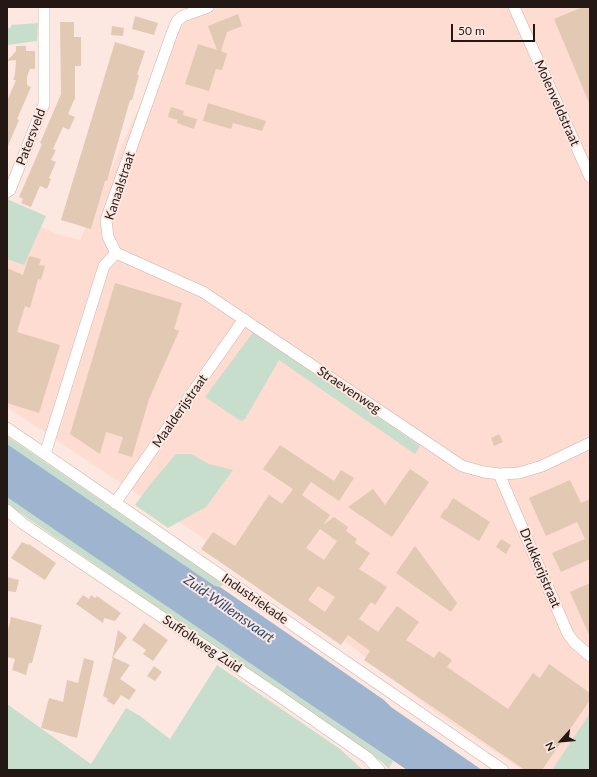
<!DOCTYPE html>
<style>
body{margin:0}
#map{position:relative;width:597px;height:777px;overflow:hidden;background:#fde8e1;font-family:Lato,sans-serif}
canvas{display:block}
.frame{position:absolute;inset:0;border:8px solid #231814;pointer-events:none}
.north{position:absolute;left:541px;top:721px;width:40px;height:40px;-webkit-text-stroke:3px #fde8e1;paint-order:stroke;rotate:243deg;font-size:11px;font-weight:700;line-height:16px;text-align:center;color:#231814}
.north::after{content:'';display:block;margin:auto;width:14px;height:18px;background:#231814;clip-path:polygon(50% 0,100% 100%,50% 72%,0 100%)}
.scale{position:absolute;left:451px;top:24px;width:84px;height:18px;box-sizing:border-box;border:2px solid #231814;border-top:0;padding-left:5px;font-size:12px;line-height:14px;white-space:nowrap;color:#231814;-webkit-text-stroke:3px #fde8e1;paint-order:stroke}
</style>
<div id="map">
<canvas width="597" height="777"></canvas>
<div class="frame"></div>
<div class="north">N</div>
<div class="scale">50 m</div>
</div>
<script>
const ctx = document.querySelector('canvas').getContext('2d');
ctx.lineJoin = 'round';
function fill(path, color) { ctx.fillStyle = color; ctx.fill(path, 'evenodd'); }
const poly = rows => new Path2D(rows.map(r => 'M' + r).join(''));
function stroke(path, color, width, dash) { ctx.strokeStyle = color; ctx.lineWidth = width; ctx.lineCap = dash ? 'butt' : 'round'; ctx.setLineDash(dash || []); ctx.stroke(path); }
function label(font, color, halo, rows, align = 'center') {
  ctx.font = font + ' Lato,sans-serif'; ctx.lineWidth = 4; ctx.setLineDash([]); ctx.textBaseline = 'middle'; ctx.strokeStyle = halo; ctx.fillStyle = color; for (const [text, x, y, turn = 0] of rows) {
    ctx.save(); ctx.translate(x, y); ctx.rotate((+turn || 0) * Math.PI / 180); ctx.textAlign = isNaN(turn) ? turn : align; if (halo) ctx.strokeText(text, 0, 0); ctx.fillText(text, 0, 0); ctx.restore();
  }
}
fill(poly([
 [220,7,590,7,590,770,523,770,436,713,278,588,7,407,7,214,58,234,80,240,178,19]
]), '#fedcd1');
fill(poly([
 [38,23,37,41,7,45,7,28,11,28,11,25],
 [7,199,46,216,24,265,7,259],
 [254,331,420,446,415,454,279,360,245,419,241,421,205,397],
 [7,436,223,584,220,587,215,586,7,444],
 [176,454,191,454,209,464,233,470,206,507,168,528,135,505,152,482],
 [7,496,393,761,389,768,392,770,390,770,382,762,7,504],
 [217,665,340,749,363,770,7,770,7,704,91,764,126,708,140,716,170,739],
 [590,713,590,770,552,770]
]), '#c8decc');
fill(poly([
 [7,444,215,586,220,587,319,655,384,700,391,707,482,770,407,770,298,696,7,497]
]), '#9fb4cf');
fill(poly([
 [583,7,590,7,590,105,554,19],
 [238,14,242,26,227,32,221,51,227,54,222,70,216,69,209,91,185,84,198,44,217,50,208,26],
 [135,16,158,23,154,35,132,29],
 [60,22,74,22,74,37,81,37,81,66,75,66,75,98,68,114,75,117,69,130,63,127,53,149,56,150,51,160,56,162,49,178,51,179,47,189,40,186,31,207,21,203,23,199,19,197,42,144,40,143,61,94],
 [112,26,124,28,123,36,111,35],
 [115,42,145,51,137,75,139,75,132,100,130,100,107,181,105,181,91,229,61,220],
 [16,46,26,46,26,51,35,51,35,69,30,69,27,77,27,85,31,87,17,119,19,120,7,148,7,101,16,80,13,80,15,74,16,60,7,61,16,51],
 [208,103,266,121,262,131,233,123,231,129,203,121],
 [171,107,184,111,183,115,197,119,194,129,177,123,178,120,168,117],
 [29,256,41,259,39,265,45,266,41,280,38,279,30,308,25,306,17,332,60,345,39,413,7,403,7,268,23,275],
 [115,283,182,303,174,329,179,331,149,399,132,457,118,453,123,437,106,432,100,454,70,434],
 [499,434,503,442,494,446,491,438],
 [280,445,334,481,341,470,354,478,339,501,311,482,302,495,330,515,323,525,334,517,348,527,346,531,357,539,355,543,370,553,359,569,387,587,375,605,371,602,359,619,378,632,397,606,419,622,406,640,434,658,439,651,452,660,447,667,508,709,533,673,540,678,549,664,590,693,590,700,542,770,525,770,364,660,370,651,348,635,341,645,201,549,213,532,235,546,269,495,282,504,293,489,263,469],
 [320,529,337,541,324,560,306,548],
 [318,586,335,597,325,612,308,600],
 [410,469,429,482,392,537,348,507,373,489,385,505],
 [570,480,581,503,590,499,590,559,561,572,552,553,585,539,577,522,546,536,529,498],
 [453,498,490,522,479,541,440,517,445,509,446,510],
 [501,539,511,545,506,554,496,547],
 [22,542,28,545,29,544,56,563,45,580,11,558],
 [415,546,457,603,451,612,396,573],
 [7,577,19,580,16,592,7,591],
 [590,583,590,637,570,592],
 [83,595,89,599,91,595,95,598,97,596,121,613,115,621,104,618,103,623,76,604],
 [11,617,42,625,32,663,29,663,26,675,12,670,15,659,7,657,7,634],
 [144,623,168,640,153,661,143,654,146,650,132,640],
 [118,630,127,637,113,657,130,665,120,679,136,690,129,700,121,695,114,705,107,701,108,699,103,696,113,658,112,659],
 [84,658,94,661,77,738,41,728,49,698,63,702,67,680,78,683],
 [154,666,162,672,155,681,147,676]
]), '#e2c9b3');
const minor = poly([
 [514,7,590,177],
 [7,192,10,190,44,104,44,7],
 [116,253,203,292,462,466,484,472,499,474,519,473,542,466,590,443],
 [116,253,108,237,106,220,172,33,177,21,183,16,208,7],
 [7,428,503,770],
 [45,454,104,266,116,253],
 [499,474,568,634,574,642,590,656],
 [115,503,244,319],
 [7,510,22,523,279,696,368,758,379,770]
]);
stroke(minor, '#d1b1a5', 12);
stroke(minor, '#fff', 11);
label('13px', '#231814', '#fde8e1', [
 ["Molenveldstraat",557,103,66],
 ["Patersveld",31,137,-69],
 ["Kanaalstraat",120,186,-72],
 ["Straevenweg",349,390,34],
 ["Maalderijstraat",180,411,-55],
 ["Drukkerijstraat",540,568,67],
 ["Industriekade",255,599,35],
 ["Suffolkweg Zuid",202,644,34]
]);
label('italic 14px', '#2c4a72', '#fde8e1', [
 ["Zuid-Willemsvaart",229,609,35]
]);
</script>
